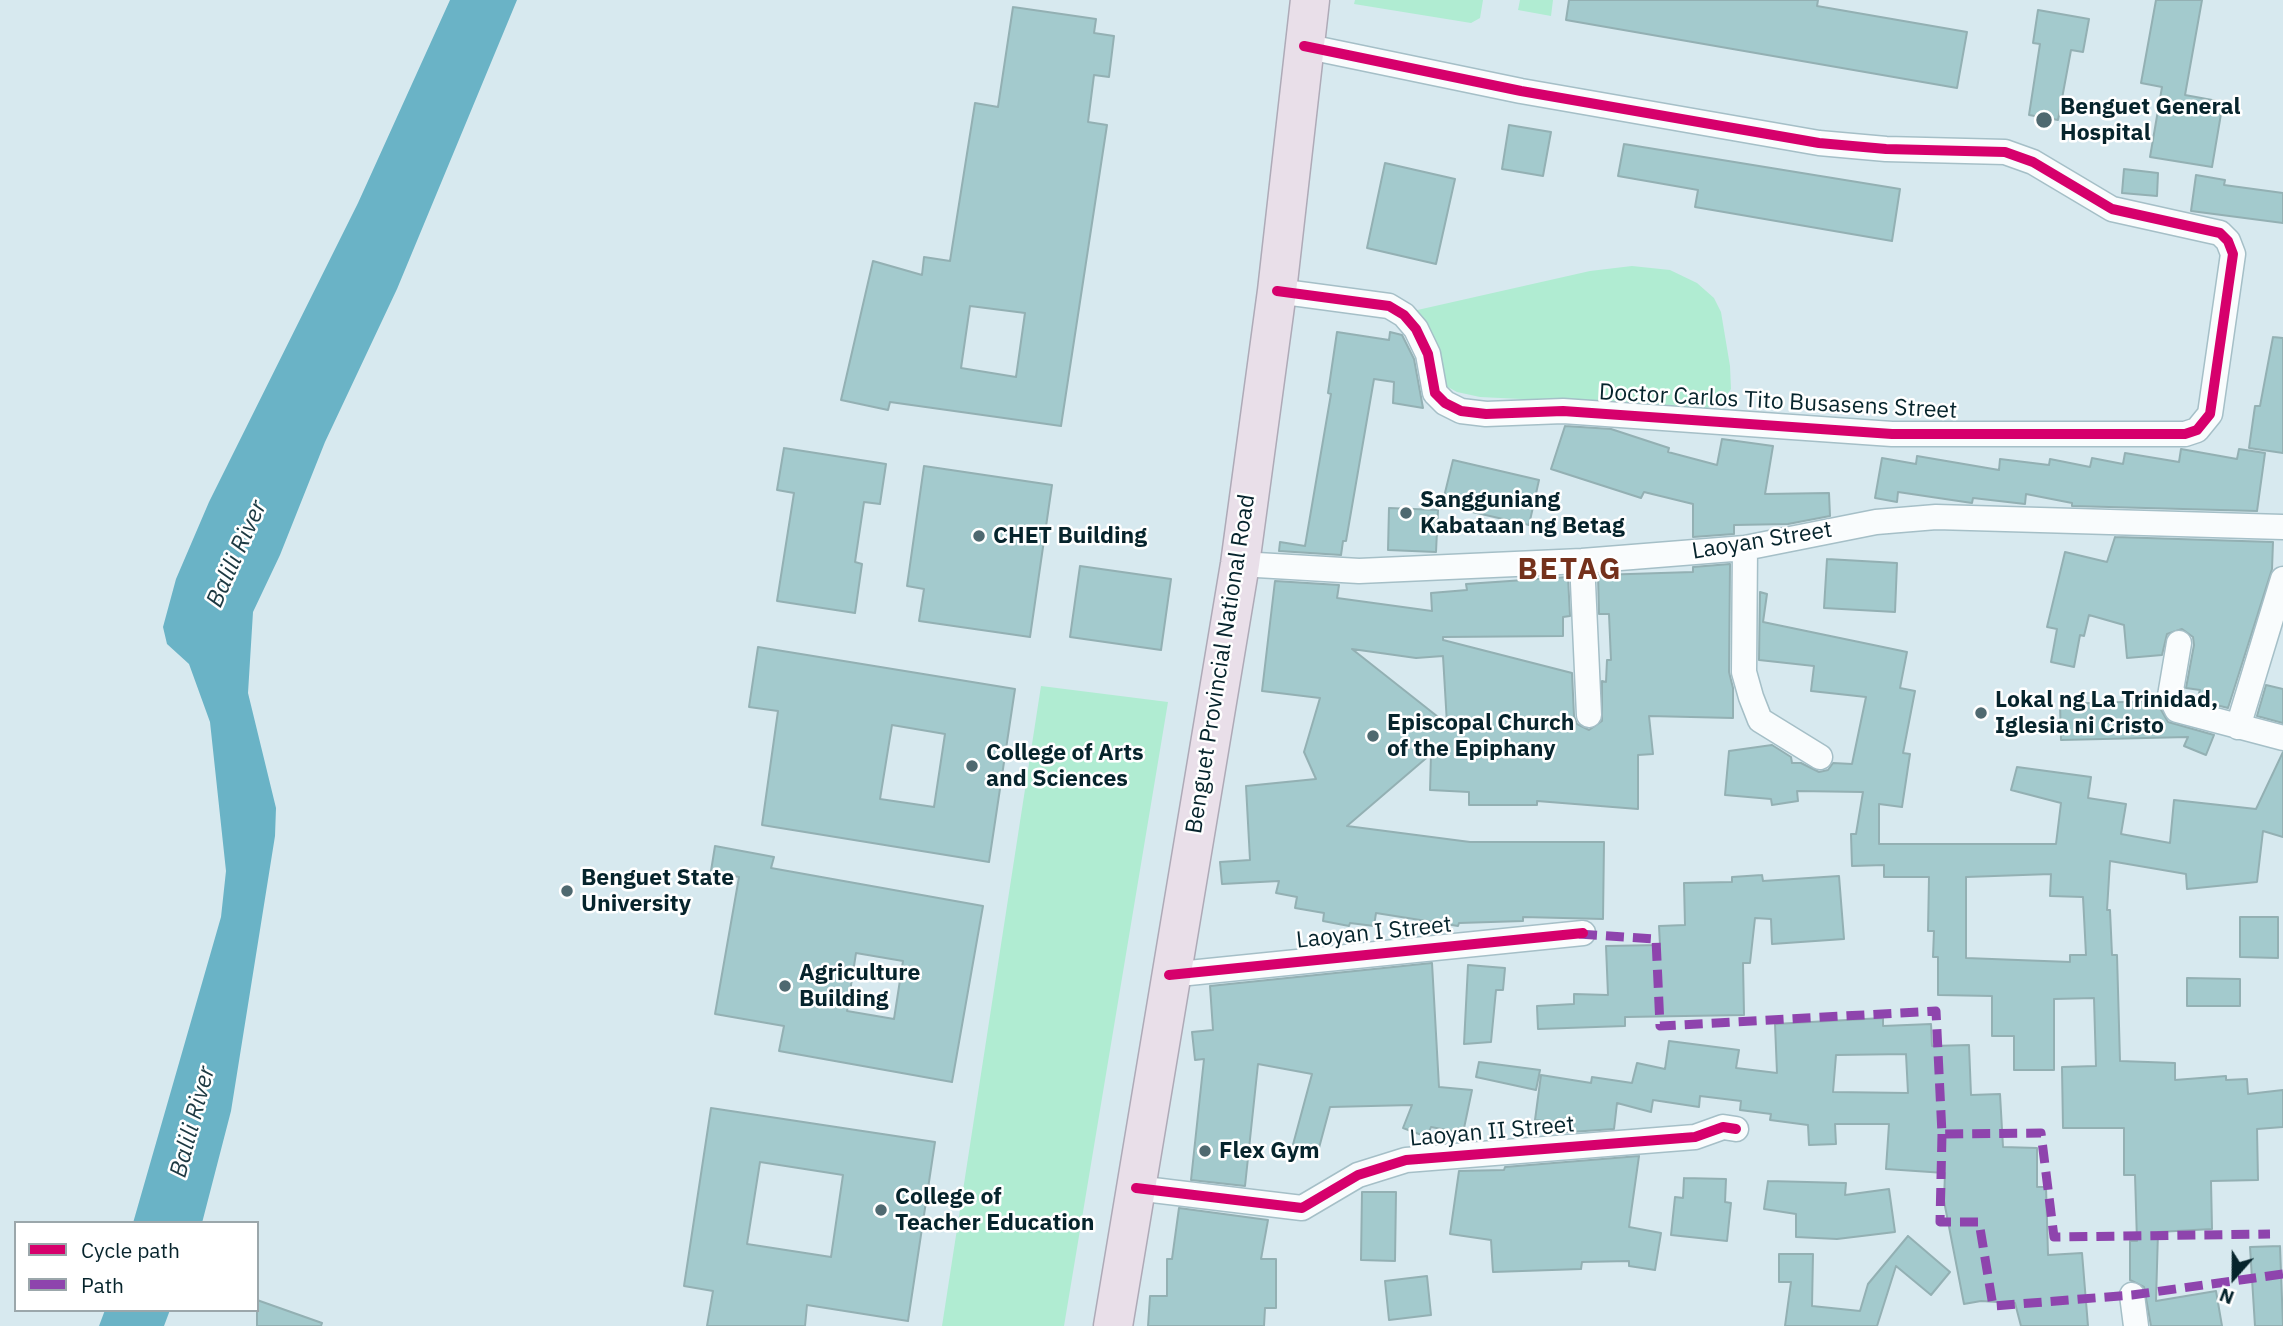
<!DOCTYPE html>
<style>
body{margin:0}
#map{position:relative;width:2283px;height:1326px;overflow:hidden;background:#d7e9ef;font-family:"IBM Plex Sans",sans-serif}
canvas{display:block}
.legend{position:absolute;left:14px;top:1221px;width:245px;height:91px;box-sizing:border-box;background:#fff;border:2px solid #9ba7ab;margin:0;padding:9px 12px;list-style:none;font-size:21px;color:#06242c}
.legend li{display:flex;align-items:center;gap:14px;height:35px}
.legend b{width:35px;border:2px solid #9ba7ab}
.north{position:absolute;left:2199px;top:1242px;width:70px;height:70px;-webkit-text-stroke:5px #fff;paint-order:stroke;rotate:201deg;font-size:19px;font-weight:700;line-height:28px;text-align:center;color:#06242c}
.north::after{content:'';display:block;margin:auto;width:24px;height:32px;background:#06242c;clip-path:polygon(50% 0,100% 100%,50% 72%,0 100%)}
</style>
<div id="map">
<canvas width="2283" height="1326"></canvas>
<ul class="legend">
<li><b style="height:9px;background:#d6006c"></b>Cycle path</li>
<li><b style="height:9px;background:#8e44ad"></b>Path</li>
</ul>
<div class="north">N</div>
</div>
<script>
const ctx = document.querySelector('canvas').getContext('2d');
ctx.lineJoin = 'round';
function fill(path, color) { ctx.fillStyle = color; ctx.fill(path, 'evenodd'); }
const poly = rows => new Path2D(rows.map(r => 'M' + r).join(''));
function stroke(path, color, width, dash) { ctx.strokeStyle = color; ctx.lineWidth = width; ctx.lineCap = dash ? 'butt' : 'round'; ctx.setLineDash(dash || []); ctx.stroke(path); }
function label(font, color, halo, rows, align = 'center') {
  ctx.font = font + ' "IBM Plex Sans",sans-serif'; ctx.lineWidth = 5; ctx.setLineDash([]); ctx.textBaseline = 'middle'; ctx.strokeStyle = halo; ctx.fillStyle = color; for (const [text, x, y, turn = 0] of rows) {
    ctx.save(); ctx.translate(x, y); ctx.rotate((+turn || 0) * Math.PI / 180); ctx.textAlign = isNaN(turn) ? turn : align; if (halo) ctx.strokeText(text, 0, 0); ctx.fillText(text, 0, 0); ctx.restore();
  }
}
fill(poly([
 [1355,0,1483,0,1480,18,1471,23,1354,4],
 [1520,0,1553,0,1551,16,1518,10],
 [1632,266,1670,270,1697,283,1714,298,1721,312,1730,366,1731,389,1722,402,1707,408,1480,397,1457,392,1446,386,1413,311,1590,271],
 [1041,686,1168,702,1064,1326,942,1326]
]), '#b0ecd2');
fill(poly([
 [450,0,517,0,397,289,325,442,280,555,253,612,248,693,276,808,275,836,231,1111,202,1223,133,1223,221,917,226,871,210,722,189,664,167,644,163,627,176,579,209,502,358,203],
 [105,1310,170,1310,164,1326,99,1326]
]), '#6ab3c6');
const building = poly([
 [1569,0,1818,0,1817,6,1967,32,1957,88,1566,20,1569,0],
 [2156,0,2202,0,2185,95,2223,102,2212,167,2150,157,2162,87,2141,83,2156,0],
 [1013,7,1096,19,1094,33,1114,36,1109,77,1094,75,1088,122,1107,125,1061,426,890,402,888,410,841,400,873,261,922,275,924,257,950,261,975,103,998,107,1013,7],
 [970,306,1025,313,1016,377,961,368,970,306],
 [2038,10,2089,19,2083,52,2071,50,2058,120,2029,115,2040,44,2033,43,2038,10],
 [1509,125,1551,132,1543,176,1502,169,1509,125],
 [1624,144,1900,189,1892,241,1695,207,1698,190,1618,176,1624,144],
 [1385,163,1455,179,1436,264,1367,248,1385,163],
 [2124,169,2158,173,2157,196,2122,193,2124,169],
 [2196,175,2225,180,2224,185,2283,193,2283,223,2191,211,2196,175],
 [1337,332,1389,340,1390,332,1402,335,1414,359,1423,408,1393,403,1394,382,1374,379,1346,541,1343,541,1341,555,1279,551,1280,542,1305,546,1331,394,1328,393,1337,332],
 [2273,337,2283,338,2283,453,2249,448,2255,406,2260,406,2273,337],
 [1565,426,1611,429,1669,448,1668,452,1717,465,1722,439,1773,446,1765,494,1829,493,1830,516,1788,524,1734,525,1734,534,1693,537,1693,504,1644,492,1641,498,1551,469,1565,426],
 [784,448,886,464,880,504,864,502,855,562,862,564,855,613,777,601,794,493,777,490,784,448],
 [2181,449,2237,459,2239,449,2265,453,2257,511,2072,506,2072,503,2026,494,2025,504,1973,498,1972,503,1898,492,1897,502,1875,498,1882,458,1916,464,1917,456,1999,470,2000,459,2049,465,2050,459,2090,467,2092,458,2123,464,2125,453,2179,462,2181,449],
 [1453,460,1539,480,1529,525,1442,505,1453,460],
 [924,466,1052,485,1030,637,919,621,924,589,907,586,924,466],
 [1389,508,1438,510,1436,552,1388,550,1389,508],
 [2115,537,2273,542,2272,569,2228,708,2197,700,2200,690,2186,688,2194,645,2193,637,2182,629,2167,634,2162,655,2127,658,2124,625,2089,615,2084,636,2080,635,2074,667,2051,662,2057,629,2047,627,2065,552,2107,562,2115,537],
 [1827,559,1897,563,1895,612,1824,608,1827,559],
 [1730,564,1729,672,1733,688,1733,718,1649,716,1653,754,1638,755,1638,809,1537,801,1537,805,1469,805,1469,792,1430,790,1431,754,1347,826,1470,842,1604,842,1603,919,1523,917,1523,921,1459,923,1458,926,1376,913,1374,926,1350,923,1349,926,1323,921,1324,913,1295,908,1297,897,1276,893,1279,881,1222,884,1220,862,1250,860,1246,786,1316,779,1304,752,1320,698,1262,691,1275,581,1339,585,1337,598,1432,611,1431,593,1467,590,1466,584,1568,577,1570,616,1563,617,1563,636,1443,637,1443,640,1572,673,1574,716,1577,724,1589,730,1602,721,1602,681,1606,682,1607,660,1611,660,1609,614,1599,614,1598,575,1693,572,1693,567,1730,564],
 [1352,649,1416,658,1443,656,1447,724,1352,649],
 [1080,566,1171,579,1161,650,1070,637,1080,566],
 [1760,592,1767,594,1763,622,1907,652,1900,688,1915,691,1903,753,1910,754,1902,807,1879,804,1879,844,2056,844,2061,803,2011,790,2017,767,2091,777,2088,798,2126,804,2121,834,2170,843,2174,800,2256,809,2283,752,2283,837,2263,831,2257,882,2187,889,2186,874,2110,861,2107,910,2110,910,2112,955,2117,955,2120,1061,2175,1063,2175,1080,2226,1076,2226,1080,2247,1079,2248,1094,2283,1090,2283,1127,2257,1129,2258,1180,2211,1181,2212,1229,2158,1232,2156,1301,2216,1291,2222,1326,2151,1326,2144,1287,2130,1280,2130,1241,2137,1241,2135,1175,2124,1175,2124,1128,2063,1128,2062,1067,2096,1066,2094,998,2054,999,2054,1070,2014,1070,2014,1036,1992,1036,1992,996,1938,995,1938,957,1933,957,1934,931,1928,931,1929,877,1884,877,1884,865,1852,866,1851,834,1856,834,1863,792,1797,791,1798,801,1772,805,1771,799,1725,795,1729,751,1772,745,1791,757,1792,763,1801,763,1819,772,1828,770,1833,763,1852,764,1866,697,1811,691,1814,666,1759,660,1760,592],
 [2051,874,2050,896,2083,897,2086,955,2070,955,2070,962,1966,958,1966,877,2051,874],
 [758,647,1015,689,989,862,762,825,778,711,749,707,758,647],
 [892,725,945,734,934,807,880,799,892,725],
 [2266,685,2283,689,2283,723,2257,716,2266,685],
 [2156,701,2168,722,2214,735,2206,755,2184,746,2188,737,2061,740,2060,704,2156,701],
 [715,846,774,857,771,868,983,906,952,1082,779,1051,784,1026,715,1014,739,877,711,871,715,846],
 [856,953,903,961,894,1019,847,1011,856,953],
 [1762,875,1763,881,1839,876,1844,939,1772,944,1771,919,1755,918,1750,963,1743,963,1744,1015,1625,1017,1625,1026,1538,1029,1537,1006,1574,1004,1574,994,1608,995,1606,946,1660,945,1659,926,1685,925,1684,883,1732,882,1732,877,1762,875],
 [2240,917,2278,917,2278,958,2240,957,2240,917],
 [1432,963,1439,1087,1472,1090,1463,1133,1431,1127,1427,1137,1403,1128,1412,1105,1330,1107,1316,1159,1291,1152,1312,1074,1258,1064,1245,1186,1191,1180,1204,1059,1195,1060,1192,1032,1213,1030,1210,986,1432,963],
 [1468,965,1505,968,1503,990,1496,990,1491,1042,1464,1044,1468,965],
 [2187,978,2240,979,2240,1006,2187,1006,2187,978],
 [1883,1018,1883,1026,1931,1024,1932,1046,1969,1045,1971,1095,2000,1094,2003,1147,2037,1148,2037,1187,2046,1187,2048,1255,2082,1253,2088,1326,2021,1326,2015,1303,1981,1301,1964,1304,1944,1201,1945,1173,1886,1169,1889,1124,1835,1124,1836,1144,1809,1145,1808,1125,1770,1120,1771,1114,1740,1110,1741,1101,1700,1096,1699,1107,1653,1100,1651,1112,1617,1103,1614,1129,1556,1133,1557,1123,1535,1120,1541,1075,1591,1083,1592,1077,1632,1083,1637,1063,1665,1069,1669,1041,1739,1050,1736,1068,1777,1073,1775,1024,1883,1018],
 [1906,1054,1908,1093,1833,1092,1836,1055,1906,1054],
 [1479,1062,1540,1070,1536,1090,1476,1077,1479,1062],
 [711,1108,935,1142,908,1321,807,1305,805,1326,707,1326,713,1291,684,1286,711,1108],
 [760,1162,843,1175,831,1257,747,1244,760,1162],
 [1639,1156,1629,1227,1661,1233,1655,1270,1629,1266,1629,1261,1582,1262,1581,1269,1493,1272,1491,1240,1450,1234,1459,1171,1504,1170,1505,1167,1639,1156],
 [1684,1178,1726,1179,1725,1202,1731,1203,1727,1241,1671,1235,1675,1197,1683,1198,1684,1178],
 [1768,1181,1846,1183,1845,1195,1889,1189,1895,1232,1837,1239,1796,1237,1796,1214,1764,1209,1768,1181],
 [1362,1192,1396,1192,1395,1261,1361,1260,1362,1192],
 [1179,1208,1268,1220,1261,1259,1276,1259,1276,1308,1265,1308,1264,1326,1148,1326,1150,1296,1167,1296,1167,1259,1172,1259,1179,1208],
 [1908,1236,1950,1272,1931,1295,1896,1266,1877,1326,1785,1326,1791,1282,1779,1282,1779,1254,1813,1254,1812,1306,1860,1311,1868,1284,1908,1236],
 [2280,1246,2283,1326,2255,1326,2250,1247,2280,1246],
 [1427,1276,1431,1315,1389,1320,1385,1281,1427,1276],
 [257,1300,322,1323,321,1326,257,1326,257,1300]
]);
fill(building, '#a3cacd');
stroke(building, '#93b0b3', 2);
const street = poly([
 [1277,291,1389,306,1404,315,1416,329,1428,354,1435,393,1445,403,1461,411,1486,414,1563,411,1892,434,2185,434,2197,430,2210,414,2233,254,2228,241,2220,233,2112,209,2033,162,2005,152,1886,149,1819,143,1521,91,1304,46],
 [1745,548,1744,672,1751,697,1760,720,1820,757],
 [1582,561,1589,715],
 [1240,564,1359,571,1582,561,1745,548,1876,522,1936,517,2283,527],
 [2179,643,2170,696,2177,710,2283,738],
 [2238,727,2283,579],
 [1169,975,1583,933],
 [1136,1188,1302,1208,1358,1175,1406,1160,1695,1137,1723,1127,1736,1129],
 [2132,1295,2136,1326]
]);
const highway = poly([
 [1113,1326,1240,564,1277,291,1310,0]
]);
stroke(street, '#a5bfc7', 27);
stroke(highway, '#aeaab7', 41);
stroke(street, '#f9fcfd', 24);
stroke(highway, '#e9dfe9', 38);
stroke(poly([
 [1579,934,1656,939,1660,1026,1936,1011,1942,1134,2041,1133,2054,1237,2270,1234],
 [1942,1134,1940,1222,1979,1222,1993,1306,2132,1295,2283,1274]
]), '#8e44ad', 9, [18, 9]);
stroke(poly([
 [1277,291,1389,306,1404,315,1416,329,1428,354,1435,393,1445,403,1461,411,1486,414,1563,411,1892,434,2185,434,2197,430,2210,414,2233,254,2228,241,2220,233,2112,209,2033,162,2005,152,1886,149,1819,143,1521,91,1304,46],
 [1169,975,1583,933],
 [1136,1188,1302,1208,1358,1175,1406,1160,1695,1137,1723,1127,1736,1129]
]), '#d6006c', 10);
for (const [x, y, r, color] of [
 [2044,120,9,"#4f6970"],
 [1406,513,7,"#4f6970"],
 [979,536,7,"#4f6970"],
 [1981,713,7,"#4f6970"],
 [1373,736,7,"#4f6970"],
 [972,766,7,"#4f6970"],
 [567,891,7,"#4f6970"],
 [785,986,7,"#4f6970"],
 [1205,1151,7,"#4f6970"],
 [881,1210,7,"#4f6970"]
]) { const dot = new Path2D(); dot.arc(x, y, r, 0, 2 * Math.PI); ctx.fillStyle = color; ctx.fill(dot); stroke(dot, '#fff', 2.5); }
label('bold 23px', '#06242c', '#fff', [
 ["Benguet General",2060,107],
 ["Hospital",2060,133],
 ["Sangguniang",1420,500],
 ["Kabataan ng Betag",1420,526],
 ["CHET Building",993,536],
 ["Lokal ng La Trinidad,",1995,700],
 ["Iglesia ni Cristo",1995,726],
 ["Episcopal Church",1387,723],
 ["of the Epiphany",1387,749],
 ["College of Arts",986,753],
 ["and Sciences",986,779],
 ["Benguet State",581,878],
 ["University",581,904],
 ["Agriculture",799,973],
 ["Building",799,999],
 ["Flex Gym",1219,1151],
 ["College of",895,1197],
 ["Teacher Education",895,1223]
], 'left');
label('23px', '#06242c', '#fff', [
 ["Doctor Carlos Tito Busasens Street",1778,402,3],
 ["Laoyan Street",1762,541,-9],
 ["Benguet Provincial National Road",1221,664,-81],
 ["Laoyan I Street",1374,933,-6],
 ["Laoyan II Street",1492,1132,-5]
]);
label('italic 24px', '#1c3942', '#fff', [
 ["Balili River",237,554,-66],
 ["Balili River",193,1122,-75]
]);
ctx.letterSpacing = '2px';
label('bold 30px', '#74311c', '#fff', [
 ["BETAG",1570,570]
]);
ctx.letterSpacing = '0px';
</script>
